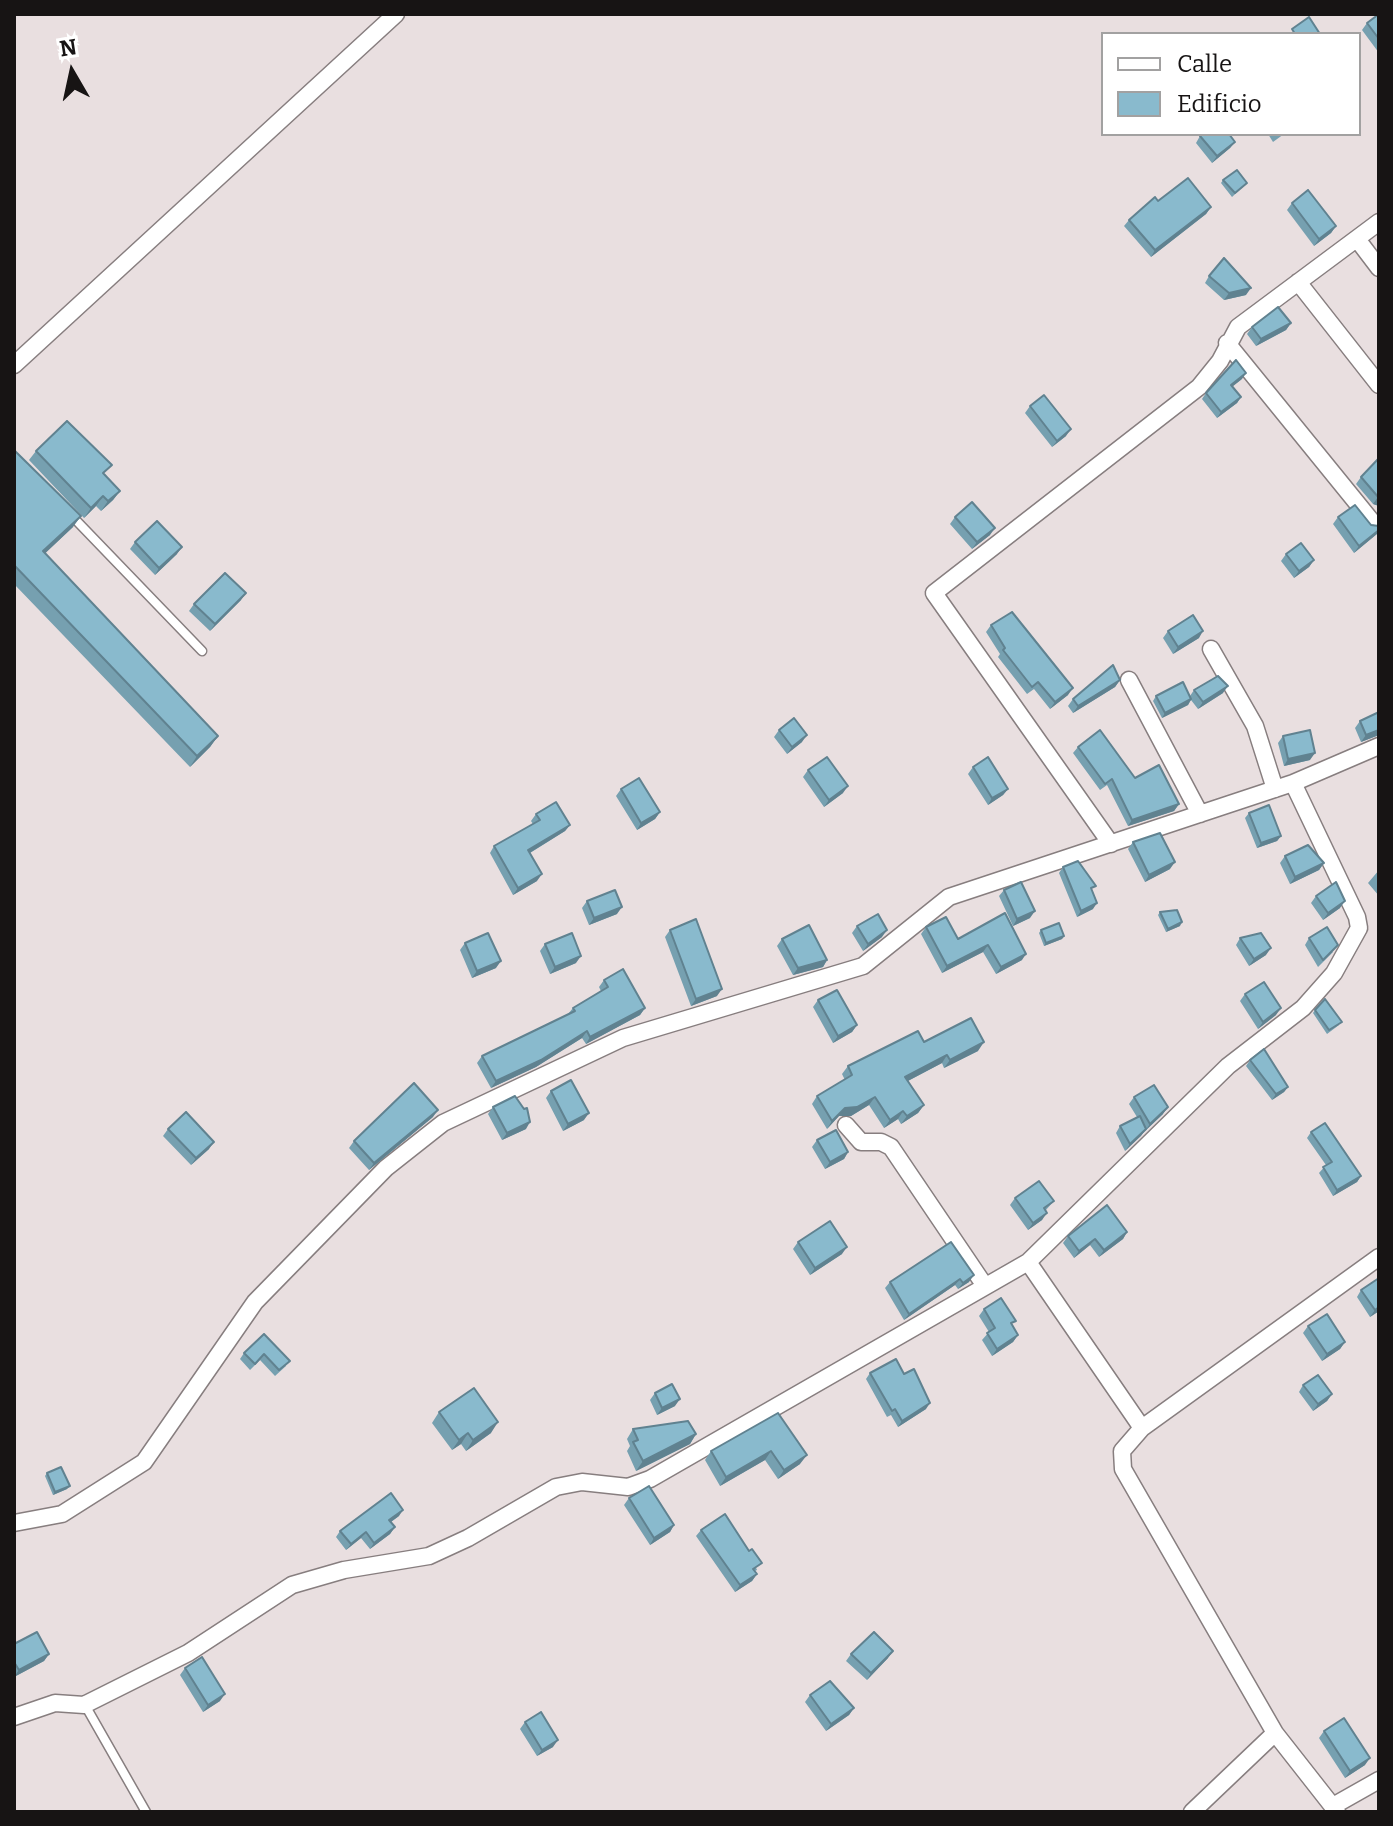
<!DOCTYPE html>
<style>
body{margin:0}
#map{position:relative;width:1393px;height:1826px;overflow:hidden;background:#e9dfe0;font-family:Bitter,serif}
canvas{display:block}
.frame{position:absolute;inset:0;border:16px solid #171414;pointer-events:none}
.legend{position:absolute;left:1101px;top:32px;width:260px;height:104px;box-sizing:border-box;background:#fff;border:2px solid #a2a1a1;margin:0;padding:10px 14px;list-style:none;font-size:24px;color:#171414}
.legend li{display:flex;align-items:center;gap:16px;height:40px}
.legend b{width:40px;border:2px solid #a2a1a1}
.north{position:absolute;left:32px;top:32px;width:80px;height:80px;-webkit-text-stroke:6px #fff;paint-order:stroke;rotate:351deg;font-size:22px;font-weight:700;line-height:32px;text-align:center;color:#171414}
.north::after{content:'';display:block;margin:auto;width:28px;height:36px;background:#171414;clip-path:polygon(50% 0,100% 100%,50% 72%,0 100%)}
</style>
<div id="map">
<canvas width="1393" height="1826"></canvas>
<div class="frame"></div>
<ul class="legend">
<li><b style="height:10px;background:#fff"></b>Calle</li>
<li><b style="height:22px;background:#89bacd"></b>Edificio</li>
</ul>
<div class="north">N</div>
</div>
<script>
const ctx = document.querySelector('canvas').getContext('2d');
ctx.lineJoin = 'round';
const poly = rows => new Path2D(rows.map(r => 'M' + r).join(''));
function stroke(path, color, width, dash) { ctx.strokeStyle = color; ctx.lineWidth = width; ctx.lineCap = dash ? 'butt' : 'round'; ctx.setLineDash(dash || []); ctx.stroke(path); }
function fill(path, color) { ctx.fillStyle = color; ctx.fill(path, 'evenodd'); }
const lane = poly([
 [70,514,202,651],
 [85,1705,146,1812]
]);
const street = poly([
 [1357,239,1379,268],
 [1298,282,1379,385],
 [1227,343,1374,524],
 [14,365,396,14],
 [1211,649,1255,726,1275,789],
 [1129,680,1200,814],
 [1111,844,934,593,1199,387,1220,361,1238,327,1379,222],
 [846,1125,861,1142,881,1142,891,1147,985,1286],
 [1028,1262,1142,1428],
 [14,1523,62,1514,144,1462,255,1302,386,1168,443,1123,623,1038,863,966,949,897,1293,783,1379,746],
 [14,1717,55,1703,84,1705,188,1653,292,1585,344,1570,429,1556,468,1538,556,1487,582,1482,628,1487,650,1479,1028,1262,1228,1066,1303,1008,1334,973,1359,928,1357,917,1293,783],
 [1333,1806,1379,1780],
 [1192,1812,1275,1733],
 [1337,1812,1275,1733,1123,1469,1122,1451,1142,1428,1379,1257]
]);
stroke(lane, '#877e7f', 11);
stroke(street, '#877e7f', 19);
stroke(lane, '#fff', 8);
stroke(street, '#fff', 16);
fill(poly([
 [1379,14,1379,53,1362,30,1367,23],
 [1268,134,1284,134,1273,142],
 [1200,136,1235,142,1230,148,1212,163,1196,143],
 [1223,180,1244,186,1232,197,1221,183],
 [1158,201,1211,207,1206,214,1151,257,1124,226,1129,220],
 [1292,203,1336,226,1331,233,1314,246,1287,210],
 [1209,276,1246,295,1224,300,1205,283],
 [1291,323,1286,330,1256,346,1247,334,1252,327],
 [1242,379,1232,386,1241,397,1237,403,1217,418,1202,399,1206,393],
 [1030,406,1066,436,1052,447,1025,413],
 [14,450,73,527,45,553,218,736,210,747,190,767,14,584],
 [36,451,105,475,120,491,113,500,101,511,96,506,84,518,29,460],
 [1379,458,1379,506,1373,504,1356,484,1361,477],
 [955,517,990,535,972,549,950,524],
 [1338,517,1379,526,1379,532,1354,553,1333,524],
 [135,542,177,554,155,575,130,549],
 [1286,554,1314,560,1309,567,1294,578,1281,561],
 [241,600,210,631,189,611,194,604],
 [991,625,1068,695,1050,709,1034,689,1027,694,998,657,1000,654,986,632],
 [1168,631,1199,638,1173,654,1163,638],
 [1120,680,1115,687,1073,713,1068,706,1073,699],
 [1194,690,1223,693,1198,709,1191,700,1188,705,1162,718,1153,701,1156,696,1190,696],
 [1360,721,1379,735,1361,742,1355,728],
 [779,730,802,742,787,754,774,737],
 [1283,736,1310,760,1284,766,1278,743],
 [1078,747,1179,804,1174,811,1128,826,1107,785,1100,790,1073,753],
 [973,767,1008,789,1003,795,988,805,968,774],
 [808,770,843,793,824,807,803,777],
 [621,789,660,812,655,819,637,830,616,796],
 [1249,813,1281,836,1277,841,1257,848,1245,818],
 [536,814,570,825,565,831,530,853,537,881,513,895,490,853,494,846,533,824,531,821],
 [1133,842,1170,869,1145,882,1128,849],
 [1285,856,1324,863,1319,870,1290,884,1280,863],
 [1063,867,1092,891,1093,909,1077,917,1059,873],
 [1379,870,1379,896,1368,883],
 [1004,890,1030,918,1013,926,999,896],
 [1316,896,1340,908,1323,920,1311,903],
 [587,901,617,914,589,925,582,908],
 [1160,912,1180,926,1166,932,1158,915],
 [1005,913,1022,960,996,974,983,952,942,973,921,934,926,927,958,939],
 [857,926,882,937,863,951,852,933],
 [670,930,717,996,691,1006,665,937],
 [1041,930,1064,936,1062,939,1044,946,1039,933],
 [1240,938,1266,955,1249,966,1236,945],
 [1309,938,1333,952,1318,967,1305,945],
 [782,939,827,960,823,967,793,975,777,946],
 [465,943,496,968,472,978,460,950],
 [545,944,576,963,550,974,540,951],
 [604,980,645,1008,640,1015,586,1044,582,1038,536,1067,491,1088,477,1063,482,1056,568,1014,573,1008,601,991,599,987],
 [1245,994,1276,1015,1258,1029,1240,1001],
 [818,1000,857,1025,852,1032,833,1043,813,1007],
 [1315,1010,1339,1025,1327,1034,1313,1013],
 [924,1042,978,1051,944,1068,942,1063,908,1081,924,1105,918,1113,901,1124,898,1119,884,1128,869,1105,851,1116,839,1116,827,1129,812,1104,817,1096,845,1080,842,1074,848,1066],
 [1250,1060,1288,1087,1284,1092,1272,1100,1246,1066],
 [551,1091,584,1120,563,1131,546,1098],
 [1134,1097,1163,1114,1145,1131,1125,1151,1116,1133,1120,1126,1137,1117,1129,1104],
 [493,1107,526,1129,502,1140,488,1114],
 [433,1117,369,1170,349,1148,354,1141],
 [168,1129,209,1149,191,1165,163,1136],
 [1311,1132,1361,1176,1357,1182,1333,1196,1319,1173,1326,1165,1307,1138],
 [817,1140,848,1152,844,1159,825,1169,812,1147],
 [1015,1198,1054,1201,1045,1211,1042,1220,1028,1230,1010,1205],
 [1127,1232,1123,1239,1099,1257,1090,1245,1074,1258,1063,1243,1068,1236],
 [798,1242,842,1254,810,1275,793,1249],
 [951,1242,969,1282,958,1289,955,1285,904,1320,885,1288,890,1282],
 [1379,1278,1379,1311,1370,1317,1357,1297,1361,1290],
 [984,1309,1018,1335,1013,1342,992,1356,982,1340,989,1332,979,1316],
 [1308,1326,1345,1342,1340,1349,1322,1361,1303,1333],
 [264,1334,286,1366,275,1376,260,1360,250,1370,240,1359,244,1353],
 [870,1373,904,1374,926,1409,898,1427,891,1415,887,1417,866,1379],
 [1303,1385,1332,1394,1327,1401,1313,1411,1299,1392],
 [655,1393,675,1406,657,1415,650,1400],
 [439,1412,491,1433,466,1451,461,1444,452,1450,432,1423],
 [778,1413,800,1464,778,1479,765,1460,720,1486,705,1460,711,1451],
 [633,1429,696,1434,690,1444,636,1471,627,1451,630,1446,627,1439],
 [47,1473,67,1489,53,1495,45,1476],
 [629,1498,674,1525,670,1532,650,1545,624,1505],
 [399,1516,391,1522,395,1527,390,1534,370,1549,361,1538,346,1550,336,1537,340,1531],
 [701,1530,749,1551,757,1570,755,1571,757,1574,752,1581,735,1592,696,1536],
 [14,1644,49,1654,44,1661,14,1677],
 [851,1654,888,1658,867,1680,846,1661],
 [185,1668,220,1701,203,1712,180,1675],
 [810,1695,854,1708,849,1715,826,1731,805,1702],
 [525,1722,553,1747,537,1756,520,1729],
 [1324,1731,1365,1765,1345,1778,1319,1738]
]), '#76a0b0');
fill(poly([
 [1235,142,1230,148,1212,163,1217,156],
 [1211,207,1206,214,1151,257,1155,250],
 [1336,226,1331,233,1314,246,1319,239],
 [1251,288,1246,295,1224,300,1229,293],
 [1291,323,1286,330,1256,346,1261,339],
 [1246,373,1242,379,1227,391,1231,385],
 [1241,397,1237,403,1217,418,1221,412],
 [1071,429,1066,436,1052,447,1057,441],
 [120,491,113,500,101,511,108,501],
 [103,496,96,506,84,518,91,508],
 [1378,497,1379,498,1379,506,1373,504],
 [81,516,73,527,36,562,43,551],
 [995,528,990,535,972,549,977,542],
 [1379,530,1377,534,1354,553,1359,546],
 [182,547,177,554,155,575,159,568],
 [1314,560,1309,567,1294,578,1299,571],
 [246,593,241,600,210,631,215,624],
 [1203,631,1199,638,1173,654,1178,647],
 [1120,680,1115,687,1073,713,1078,706],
 [1228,686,1223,693,1198,709,1203,702],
 [1073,688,1068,695,1050,709,1055,702],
 [1191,699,1188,705,1162,718,1165,713],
 [1379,730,1379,735,1361,742,1366,735],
 [807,735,802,742,787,754,792,747],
 [218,736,210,747,190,767,197,756],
 [1315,753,1310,760,1284,766,1288,759],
 [848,786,843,793,824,807,829,800],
 [1008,789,1003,795,988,805,992,798],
 [1179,804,1174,811,1128,826,1132,820],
 [660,812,655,819,637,830,641,823],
 [570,825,565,831,523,857,528,850],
 [1281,836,1277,841,1257,848,1261,843],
 [1175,862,1170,869,1145,882,1149,875],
 [1324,863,1319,870,1290,884,1295,877],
 [542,874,537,881,513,895,518,888],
 [1345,901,1340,908,1323,920,1328,913],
 [1097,903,1093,909,1077,917,1081,911],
 [622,907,617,914,589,925,594,918],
 [1035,911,1030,918,1013,926,1017,919],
 [1182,922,1180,926,1166,932,1168,929],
 [887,930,882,937,863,951,868,944],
 [1064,936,1062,939,1044,946,1046,943],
 [988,945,983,952,942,973,947,966],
 [1271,948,1266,955,1249,966,1254,959],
 [1026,954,1022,960,996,974,1001,967],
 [581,956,576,963,550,974,555,967],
 [827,960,823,967,793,975,798,968],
 [501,961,496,968,472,978,477,971],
 [722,989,717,996,691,1006,696,999],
 [645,1008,640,1015,586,1044,590,1037],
 [1281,1008,1276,1015,1258,1029,1263,1022],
 [857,1025,852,1032,833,1043,838,1036],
 [587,1031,582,1038,536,1067,491,1088,496,1081],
 [984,1042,978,1051,944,1068,950,1060],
 [947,1055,942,1063,900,1085,905,1077],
 [1288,1087,1284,1092,1272,1100,1276,1094],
 [875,1097,869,1105,851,1116,839,1116,827,1129,832,1121,845,1108],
 [924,1105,918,1113,901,1124,907,1116],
 [1168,1107,1163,1114,1145,1131,1150,1124],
 [438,1110,433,1117,369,1170,374,1163],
 [903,1111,898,1119,884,1128,890,1120],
 [589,1113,584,1120,563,1131,568,1124],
 [530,1122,526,1129,502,1140,507,1133],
 [1146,1129,1141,1136,1125,1151,1130,1144],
 [214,1142,209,1149,191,1165,196,1158],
 [848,1152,844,1159,825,1169,830,1162],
 [1361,1176,1357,1182,1333,1196,1337,1190],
 [1047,1213,1042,1220,1028,1230,1033,1223],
 [1127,1232,1123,1239,1099,1257,1104,1250],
 [1095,1239,1090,1245,1074,1258,1079,1251],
 [847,1247,842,1254,810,1275,815,1268],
 [974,1275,969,1282,958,1289,963,1283],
 [960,1279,955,1285,904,1320,909,1314],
 [1379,1307,1379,1311,1370,1317,1375,1310],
 [1018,1335,1013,1342,992,1356,997,1349],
 [1345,1342,1340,1349,1322,1361,1327,1354],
 [1332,1394,1327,1401,1313,1411,1318,1404],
 [680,1399,675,1406,657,1415,662,1408],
 [930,1403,926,1409,898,1427,902,1421],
 [498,1422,491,1433,466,1451,473,1440],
 [468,1433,461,1444,452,1450,459,1440],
 [696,1434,690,1444,636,1471,643,1461],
 [771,1451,765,1460,720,1486,726,1477],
 [807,1455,800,1464,778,1479,784,1470],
 [70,1486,67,1489,53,1495,55,1492],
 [403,1510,399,1516,385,1526,389,1520],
 [674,1525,670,1532,650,1545,654,1538],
 [395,1527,390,1534,370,1549,374,1543],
 [366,1532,361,1538,346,1550,351,1544],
 [757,1574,752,1581,735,1592,740,1585],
 [893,1651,888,1658,867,1680,871,1673],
 [49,1654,44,1661,14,1677,19,1670],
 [225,1694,220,1701,203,1712,208,1705],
 [854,1708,849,1715,826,1731,831,1724],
 [558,1740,553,1747,537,1756,542,1750],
 [1370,1758,1365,1765,1345,1778,1350,1771]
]), '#608290');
const building = poly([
 [1379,14,1379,39,1367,23,1379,14],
 [1309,17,1320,34,1295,34,1292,29,1309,17],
 [1203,134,1229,134,1235,142,1217,156,1200,136,1203,134],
 [1237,170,1247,183,1235,193,1223,180,1237,170],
 [1188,178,1211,207,1155,250,1129,220,1155,197,1158,201,1188,178],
 [1308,190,1336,226,1319,239,1292,203,1308,190],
 [1224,258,1251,288,1229,293,1209,276,1224,258],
 [1278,307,1291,323,1261,339,1252,327,1278,307],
 [1236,360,1246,373,1231,385,1241,397,1221,412,1206,393,1236,360],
 [1044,395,1071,429,1057,441,1030,406,1044,395],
 [67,421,112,465,103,473,120,491,108,501,103,496,91,508,36,451,67,421],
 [14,450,81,516,43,551,218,736,197,756,14,565,14,450],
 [1379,458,1379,498,1361,477,1379,458],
 [972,502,995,528,977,542,955,517,972,502],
 [1355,505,1371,525,1379,526,1379,530,1359,546,1338,517,1355,505],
 [157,521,182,547,159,568,135,542,157,521],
 [1301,543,1314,560,1299,571,1286,554,1301,543],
 [225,573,246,593,215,624,194,604,225,573],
 [1012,612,1073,688,1055,702,1038,682,1032,687,1003,650,1005,648,991,625,1012,612],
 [1193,615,1203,631,1178,647,1168,631,1193,615],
 [1113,665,1120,680,1078,706,1073,699,1113,665],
 [1218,676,1228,686,1203,702,1194,690,1218,676],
 [1183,682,1191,699,1165,713,1156,696,1183,682],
 [1379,712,1379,730,1366,735,1360,721,1379,712],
 [794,718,807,735,792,747,779,730,794,718],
 [1100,730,1135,778,1159,765,1179,804,1132,820,1112,779,1105,784,1078,747,1100,730],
 [1310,730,1315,753,1288,759,1283,736,1310,730],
 [827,757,848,786,829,800,808,770,827,757],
 [988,757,1008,789,992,798,973,767,988,757],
 [639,778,660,812,641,823,621,789,639,778],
 [556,802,570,825,528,850,542,874,518,888,494,846,540,820,536,814,556,802],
 [1269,805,1281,836,1261,843,1249,813,1269,805],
 [1160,833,1175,862,1149,875,1133,842,1160,833],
 [1308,845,1324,863,1295,877,1285,856,1308,845],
 [1078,861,1096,886,1091,888,1097,903,1081,911,1063,867,1078,861],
 [1021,882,1035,911,1017,919,1004,890,1021,882],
 [1336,882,1345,901,1328,913,1316,896,1336,882],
 [615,890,622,907,594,918,587,901,615,890],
 [1177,910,1182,922,1168,929,1160,912,1177,910],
 [1005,913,1026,954,1001,967,988,945,947,966,926,927,946,917,958,939,1005,913],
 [878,914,887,930,868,944,857,926,878,914],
 [696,919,722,989,696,999,670,930,696,919],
 [1059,923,1064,936,1046,943,1041,930,1059,923],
 [809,925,827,960,798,968,782,939,809,925],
 [1327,927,1338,945,1323,960,1309,938,1327,927],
 [488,933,501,961,477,971,465,943,488,933],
 [572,933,581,956,555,967,545,944,572,933],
 [1261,933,1271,948,1254,959,1240,938,1261,933],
 [623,969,645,1008,590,1037,587,1031,541,1060,496,1081,482,1056,575,1011,573,1008,608,987,604,980,623,969],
 [1264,982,1281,1008,1263,1022,1245,994,1264,982],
 [837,990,857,1025,838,1036,818,1000,837,990],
 [1325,999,1342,1022,1329,1030,1315,1010,1325,999],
 [971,1018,984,1042,950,1060,947,1055,905,1077,924,1105,907,1116,903,1111,890,1120,875,1097,857,1107,845,1108,832,1121,817,1096,852,1075,848,1066,918,1031,924,1042,971,1018],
 [1264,1049,1288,1087,1276,1094,1250,1060,1264,1049],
 [571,1080,589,1113,568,1124,551,1091,571,1080],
 [414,1083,438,1110,374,1163,354,1141,414,1083],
 [1154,1085,1168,1107,1150,1124,1134,1097,1154,1085],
 [515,1096,524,1109,527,1108,530,1122,507,1133,493,1107,515,1096],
 [186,1112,214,1142,196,1158,168,1129,186,1112],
 [1140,1116,1146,1129,1130,1144,1120,1126,1140,1116],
 [1325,1123,1361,1176,1337,1190,1323,1167,1332,1162,1311,1132,1325,1123],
 [836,1130,848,1152,830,1162,817,1140,836,1130],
 [1039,1181,1054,1201,1044,1208,1047,1213,1033,1223,1015,1198,1039,1181],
 [1107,1205,1127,1232,1104,1250,1095,1239,1079,1251,1068,1236,1107,1205],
 [830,1221,847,1247,815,1268,798,1242,830,1221],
 [951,1242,974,1275,963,1283,960,1279,909,1314,890,1282,951,1242],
 [1379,1278,1379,1307,1375,1310,1361,1290,1379,1278],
 [1001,1298,1016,1321,1011,1323,1018,1335,997,1349,987,1333,995,1328,984,1309,1001,1298],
 [1327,1314,1345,1342,1327,1354,1308,1326,1327,1314],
 [264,1334,290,1361,279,1370,264,1354,255,1364,244,1353,264,1334],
 [896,1359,904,1374,914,1369,930,1403,902,1421,895,1409,892,1411,870,1373,896,1359],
 [1318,1375,1332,1394,1318,1404,1303,1385,1318,1375],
 [672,1384,680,1399,662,1408,655,1393,672,1384],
 [474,1388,498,1422,473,1440,468,1433,459,1440,439,1412,474,1388],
 [778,1413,807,1455,784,1470,771,1451,726,1477,711,1451,778,1413],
 [688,1421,696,1434,643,1461,633,1442,638,1440,633,1429,688,1421],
 [61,1467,70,1486,55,1492,47,1473,61,1467],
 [649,1486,674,1525,654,1538,629,1498,649,1486],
 [391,1493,403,1510,389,1520,395,1527,374,1543,366,1532,351,1544,340,1531,391,1493],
 [725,1514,749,1551,752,1549,762,1563,753,1569,757,1574,740,1585,701,1530,725,1514],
 [37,1632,49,1654,19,1670,14,1662,14,1644,37,1632],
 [874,1632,893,1651,871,1673,851,1654,874,1632],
 [202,1657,225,1694,208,1705,185,1668,202,1657],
 [830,1681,854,1708,831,1724,810,1695,830,1681],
 [541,1712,558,1740,542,1750,525,1722,541,1712],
 [1344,1718,1370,1758,1350,1771,1324,1731,1344,1718]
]);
fill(building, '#89bacd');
stroke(building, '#608290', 2);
</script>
